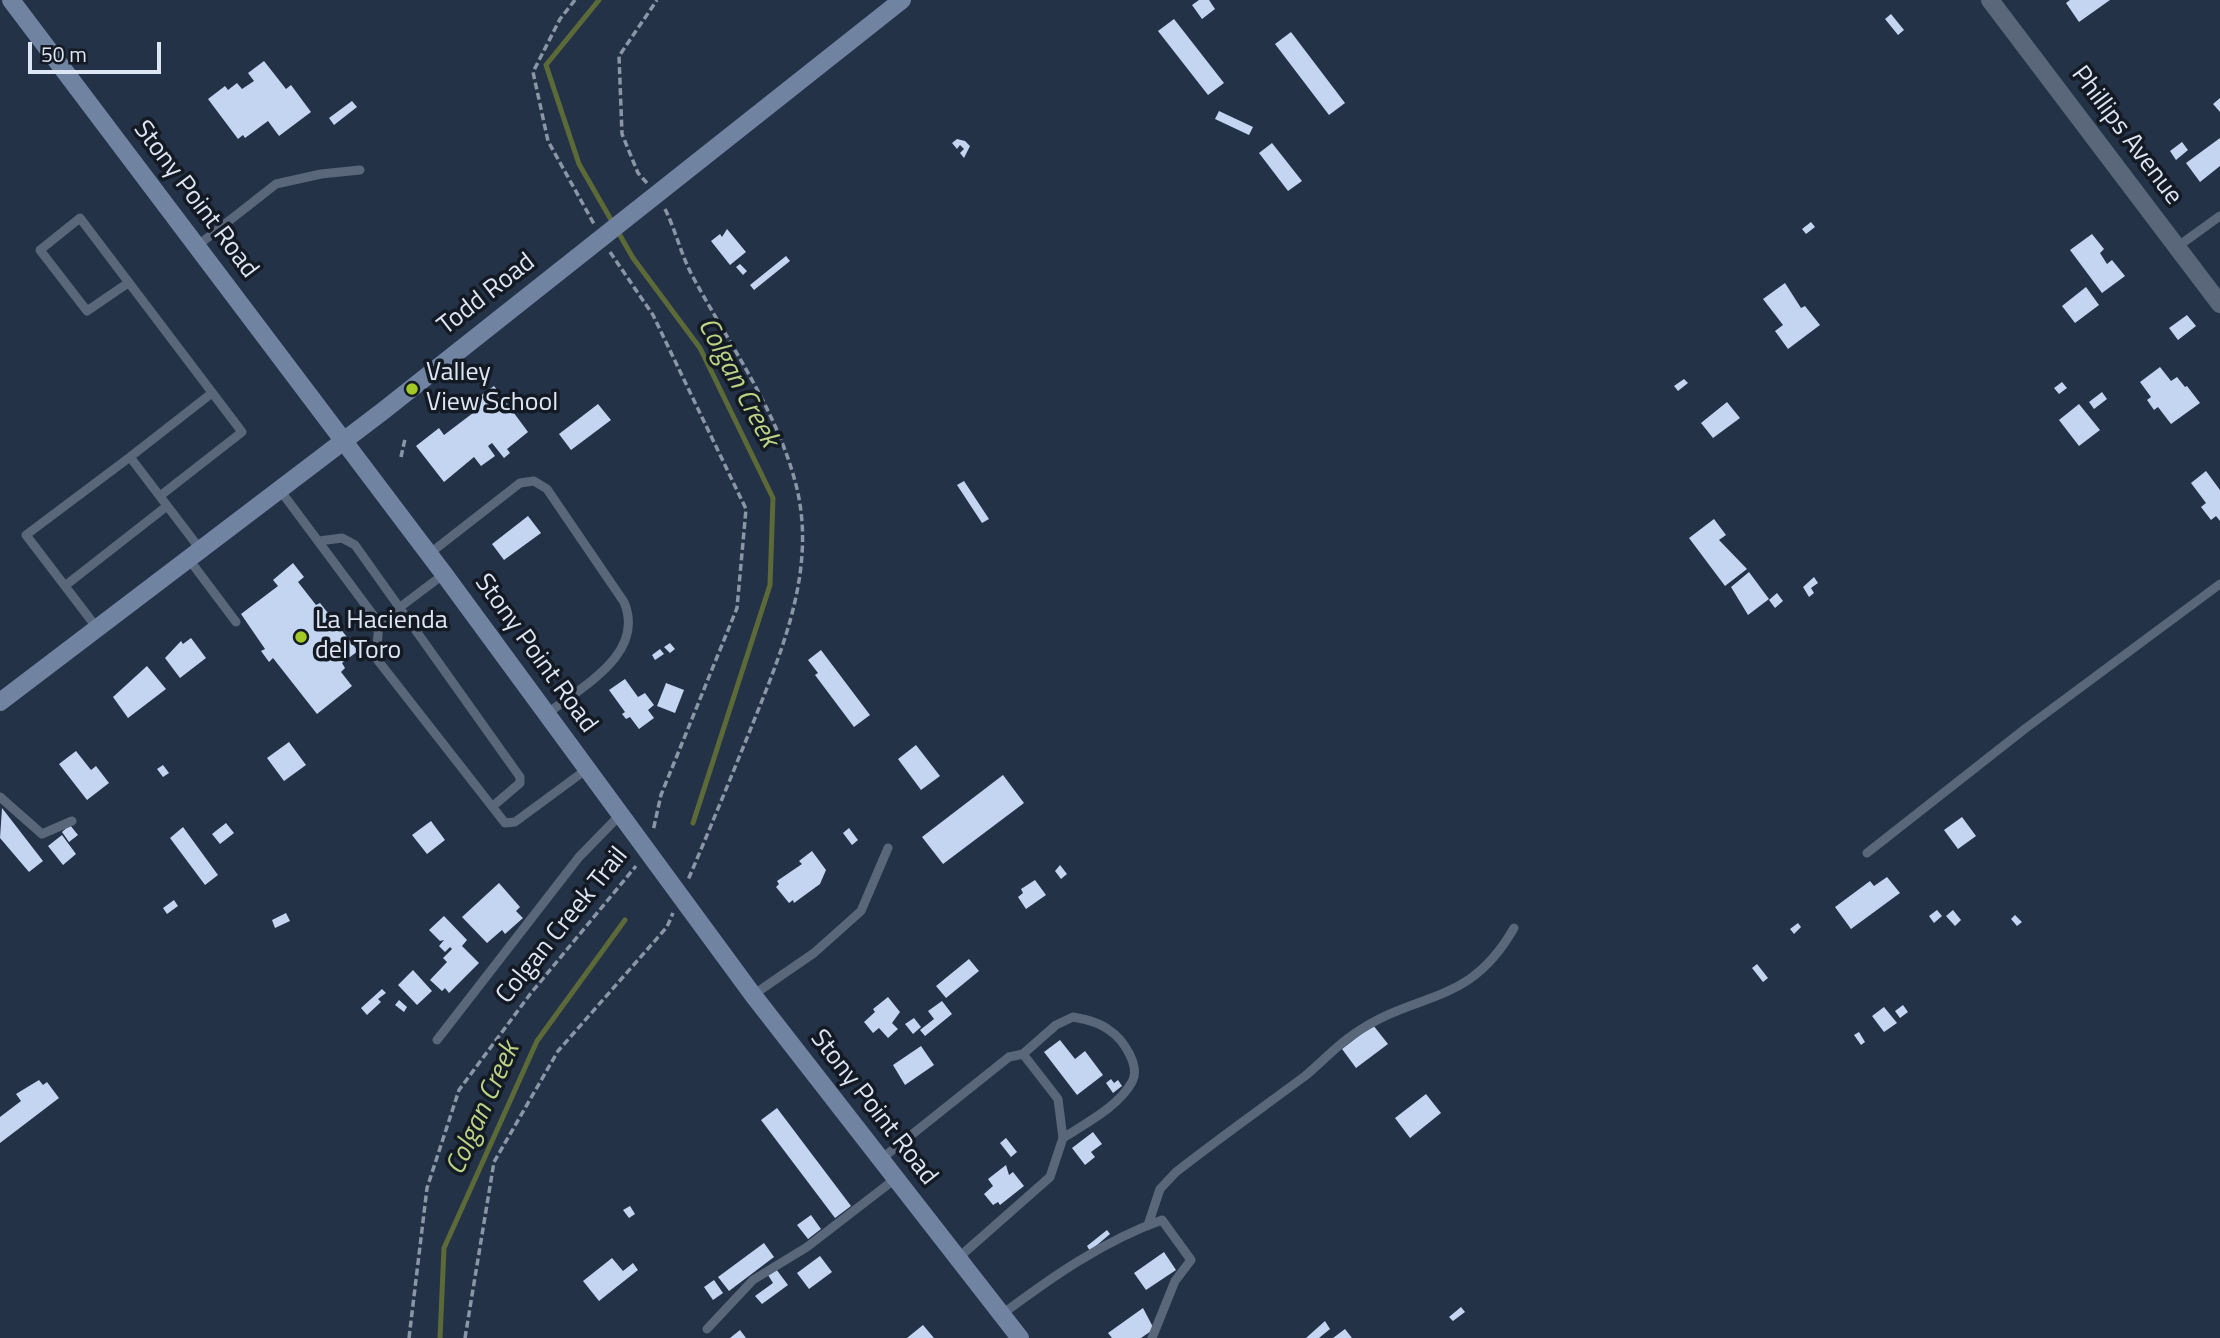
<!DOCTYPE html>
<html>
<head>
<meta charset="utf-8">
<style>
	body { margin:0 }
	#map { position:relative; width:2220px; height:1338px; overflow:hidden; background:#243248; font-family:"Titillium Web",sans-serif }
	canvas { display:block }
	.scale { position:absolute; left:28px; top:42px; width:133px; height:32px; box-sizing:border-box; border:4px solid #dde6f4; border-top:0; padding-left:9px; font-size:21px; line-height:24px; white-space:nowrap; color:#dde6f4; -webkit-text-stroke:5px #131a23; paint-order:stroke }
</style>
</head>
<body>
<div id="map">
<canvas width="2220" height="1338"></canvas>
<div class="scale">50 m</div>
</div>
<script>
const ctx = document.querySelector('canvas').getContext('2d');
ctx.lineJoin = 'round';
function trace(path, color, width, dash) { ctx.strokeStyle = color; ctx.lineWidth = width; ctx.lineCap = dash ? 'butt' : 'round'; ctx.setLineDash(dash || []); ctx.stroke(path); }
function fill(path, color) { ctx.fillStyle = color; ctx.fill(path, 'evenodd'); }
function write(font, color, halo, rows, align = 'center') {
  ctx.font = font + ' "Titillium Web",sans-serif'; ctx.lineWidth = 7; ctx.setLineDash([]); ctx.textBaseline = 'middle'; ctx.strokeStyle = halo; ctx.fillStyle = color; for (const [text, x, y, turn = 0] of rows) {
    ctx.save(); ctx.translate(x, y); ctx.rotate((+turn || 0) * Math.PI / 180); ctx.textAlign = isNaN(turn) ? turn : align; if (halo) ctx.strokeText(text, 0, 0); ctx.fillText(text, 0, 0); ctx.restore();
  }
}
const stream = new Path2D(`
	M 599,0 L 546,65 L 579,164 L 633,258 L 700,348 L 773,498 L 770,585 L 693,823
	M 440,1338 L 444,1248 L 537,1041 L 625,920`);
const building = new Path2D(`
	M 1199,0 L 1209,0 L 1215,9 L 1202,19 L 1192,5 Z
	M 2070,0 L 2110,0 L 2079,22 L 2066,3 Z
	M 1891,14 L 1904,30 L 1898,35 L 1885,19 Z
	M 1174,19 L 1224,83 L 1208,95 L 1158,31 Z
	M 1291,32 L 1345,103 L 1329,115 L 1275,44 Z
	M 264,61 L 286,89 L 291,85 L 311,112 L 279,136 L 268,121 L 245,138 L 243,135 L 238,139 L 208,99 L 225,86 L 228,90 L 237,83 L 242,89 L 254,81 L 248,73 Z
	M 2220,98 L 2220,112 L 2213,104 Z
	M 352,101 L 357,107 L 334,125 L 329,118 Z
	M 1219,111 L 1253,127 L 1249,135 L 1215,119 Z
	M 2220,138 L 2220,166 L 2200,182 L 2186,163 Z
	M 957,139 L 965,141 L 970,146 L 964,158 L 960,153 L 964,149 L 960,145 L 957,149 L 952,143 Z
	M 2182,142 L 2188,150 L 2176,160 L 2170,151 Z
	M 1272,143 L 1302,181 L 1288,191 L 1259,153 Z
	M 1811,222 L 1815,227 L 1806,234 L 1802,229 Z
	M 727,229 L 746,252 L 730,265 L 711,241 L 720,234 L 722,237 Z
	M 2092,234 L 2104,249 L 2100,253 L 2107,264 L 2112,260 L 2125,276 L 2102,293 L 2070,250 Z
	M 786,256 L 790,261 L 754,290 L 750,285 Z
	M 740,264 L 747,271 L 743,275 L 736,267 Z
	M 1785,283 L 1801,308 L 1805,306 L 1820,325 L 1788,349 L 1775,331 L 1783,325 L 1763,299 Z
	M 2086,287 L 2099,305 L 2075,323 L 2062,306 Z
	M 2187,315 L 2196,326 L 2178,340 L 2169,328 Z
	M 2160,367 L 2171,381 L 2177,377 L 2185,387 L 2187,386 L 2200,403 L 2171,424 L 2158,407 L 2154,410 L 2147,400 L 2151,397 L 2140,382 Z
	M 1684,379 L 1688,383 L 1678,391 L 1674,386 Z
	M 2062,382 L 2067,388 L 2059,394 L 2054,388 Z
	M 494,386 L 528,432 L 507,449 L 510,453 L 504,458 L 492,443 L 488,446 L 495,456 L 481,466 L 474,457 L 444,482 L 416,446 L 439,428 L 444,435 L 477,410 L 471,403 Z
	M 2102,392 L 2107,399 L 2094,409 L 2089,402 Z
	M 1727,402 L 1740,418 L 1713,438 L 1701,423 Z
	M 598,404 L 611,420 L 571,450 L 559,434 Z
	M 2079,404 L 2100,430 L 2079,446 L 2059,420 Z
	M 2206,471 L 2220,490 L 2220,521 L 2216,516 L 2211,520 L 2201,507 L 2206,503 L 2191,483 Z
	M 964,481 L 989,519 L 982,523 L 957,485 Z
	M 528,516 L 541,533 L 504,560 L 492,544 Z
	M 1714,519 L 1726,535 L 1719,540 L 1747,569 L 1725,586 L 1689,538 Z
	M 293,563 L 304,577 L 298,582 L 316,605 L 320,603 L 358,651 L 342,663 L 345,668 L 341,672 L 352,686 L 317,714 L 273,658 L 269,662 L 261,651 L 265,649 L 241,614 L 278,586 L 273,580 Z
	M 1749,572 L 1769,599 L 1748,615 L 1731,587 Z
	M 1814,577 L 1818,583 L 1811,588 L 1814,593 L 1809,597 L 1803,587 Z
	M 1777,593 L 1783,601 L 1775,608 L 1769,600 Z
	M 191,638 L 206,658 L 180,678 L 165,658 L 181,641 L 183,644 Z
	M 670,643 L 675,649 L 670,653 L 664,647 Z
	M 660,649 L 664,654 L 655,660 L 652,655 Z
	M 821,650 L 870,715 L 854,727 L 815,675 L 818,673 L 808,660 Z
	M 147,666 L 166,689 L 128,718 L 113,697 Z
	M 625,679 L 638,697 L 645,693 L 654,705 L 648,710 L 654,718 L 639,729 L 630,717 L 626,719 L 622,714 L 625,712 L 609,690 Z
	M 666,683 L 684,690 L 675,713 L 657,706 Z
	M 289,742 L 306,765 L 284,781 L 267,758 Z
	M 916,745 L 940,776 L 921,790 L 898,759 Z
	M 76,751 L 91,770 L 96,766 L 109,783 L 87,800 L 59,764 Z
	M 163,765 L 169,773 L 163,777 L 157,769 Z
	M 1003,775 L 1024,803 L 943,864 L 922,837 Z
	M 2,808 L 43,861 L 29,872 L 0,838 Z
	M 1962,817 L 1976,836 L 1958,849 L 1944,830 Z
	M 431,821 L 445,840 L 427,854 L 412,835 Z
	M 226,823 L 234,833 L 220,844 L 212,834 Z
	M 70,825 L 78,835 L 69,842 L 62,832 Z
	M 183,827 L 218,875 L 205,885 L 170,838 Z
	M 849,828 L 858,840 L 852,845 L 843,833 Z
	M 62,835 L 76,854 L 63,865 L 48,846 Z
	M 812,851 L 826,870 L 820,884 L 794,903 L 793,900 L 789,903 L 776,887 L 779,884 L 777,881 L 802,864 L 799,861 Z
	M 1060,865 L 1067,874 L 1061,879 L 1055,871 Z
	M 1887,877 L 1900,893 L 1851,929 L 1835,907 L 1870,881 L 1874,886 Z
	M 1035,880 L 1046,895 L 1026,909 L 1018,897 L 1023,893 L 1021,889 Z
	M 499,883 L 520,907 L 516,911 L 523,918 L 505,934 L 502,930 L 487,943 L 462,917 Z
	M 174,900 L 178,906 L 167,914 L 163,908 Z
	M 1937,910 L 1942,916 L 1934,923 L 1929,916 Z
	M 1953,910 L 1961,920 L 1955,926 L 1946,916 Z
	M 286,913 L 290,921 L 275,928 L 272,920 Z
	M 2015,915 L 2022,922 L 2017,926 L 2011,919 Z
	M 444,916 L 467,940 L 462,946 L 479,963 L 449,993 L 445,988 L 442,991 L 430,980 L 447,962 L 443,958 L 452,949 L 450,947 L 445,952 L 439,946 L 444,940 L 440,941 L 429,930 Z
	M 1798,923 L 1801,927 L 1794,934 L 1790,929 Z
	M 969,959 L 979,971 L 946,998 L 936,986 Z
	M 1757,964 L 1768,978 L 1763,982 L 1752,968 Z
	M 413,970 L 432,991 L 417,1005 L 398,985 Z
	M 382,989 L 386,993 L 378,999 L 381,1002 L 367,1015 L 361,1008 Z
	M 888,997 L 900,1012 L 892,1023 L 898,1029 L 888,1038 L 879,1028 L 873,1033 L 864,1022 L 875,1012 L 873,1009 Z
	M 399,1000 L 407,1007 L 404,1012 L 395,1005 Z
	M 942,1001 L 952,1014 L 925,1036 L 920,1030 L 934,1019 L 928,1011 Z
	M 1903,1005 L 1908,1012 L 1900,1018 L 1895,1011 Z
	M 1884,1007 L 1897,1023 L 1884,1032 L 1872,1016 Z
	M 914,1018 L 921,1027 L 913,1034 L 905,1024 Z
	M 1373,1025 L 1388,1044 L 1356,1068 L 1342,1049 Z
	M 1859,1032 L 1865,1042 L 1861,1045 L 1854,1035 Z
	M 1060,1040 L 1075,1059 L 1085,1051 L 1103,1075 L 1077,1095 L 1044,1052 Z
	M 921,1046 L 934,1065 L 905,1085 L 893,1065 Z
	M 1111,1079 L 1114,1083 L 1118,1080 L 1122,1086 L 1113,1093 L 1106,1083 Z
	M 39,1080 L 43,1085 L 47,1082 L 59,1098 L 0,1143 L 0,1117 L 21,1101 L 16,1094 Z
	M 1426,1094 L 1441,1113 L 1410,1138 L 1395,1118 Z
	M 777,1108 L 851,1206 L 835,1218 L 761,1120 Z
	M 1093,1132 L 1102,1144 L 1091,1152 L 1095,1157 L 1085,1165 L 1072,1148 Z
	M 1006,1138 L 1017,1152 L 1011,1157 L 1000,1143 Z
	M 1006,1165 L 1009,1175 L 1013,1172 L 1024,1186 L 1000,1205 L 998,1202 L 993,1205 L 984,1194 L 993,1186 L 988,1179 Z
	M 630,1206 L 635,1214 L 629,1218 L 623,1210 Z
	M 811,1215 L 821,1229 L 808,1239 L 797,1225 Z
	M 1107,1230 L 1110,1234 L 1090,1251 L 1087,1246 Z
	M 764,1243 L 774,1257 L 729,1291 L 718,1277 Z
	M 1164,1252 L 1176,1270 L 1146,1290 L 1134,1273 Z
	M 820,1256 L 832,1272 L 809,1289 L 797,1273 Z
	M 612,1258 L 623,1271 L 633,1263 L 638,1270 L 599,1301 L 583,1281 Z
	M 776,1269 L 788,1285 L 762,1304 L 755,1296 L 773,1283 L 768,1275 Z
	M 714,1280 L 723,1293 L 713,1300 L 704,1287 Z
	M 1461,1307 L 1465,1312 L 1453,1321 L 1449,1317 Z
	M 1143,1308 L 1154,1329 L 1141,1338 L 1112,1338 L 1108,1333 Z
	M 1325,1321 L 1330,1329 L 1319,1338 L 1306,1338 Z
	M 923,1325 L 934,1338 L 907,1338 Z
	M 1345,1329 L 1352,1338 L 1333,1338 Z
	M 740,1330 L 746,1338 L 730,1338 Z`);
const path = new Path2D(`
	M 575,0 L 560,19 L 533,72 L 548,141 L 594,224
	M 647,183 L 638,173 L 622,134 L 619,56 L 657,0
	M 665,209 C 676,231 681,255 693,277 C 729,344 775,407 795,481 C 819,568 781,653 749,733 C 729,782 709,831 688,880
	M 610,252 L 653,315 L 746,509 L 737,608 L 661,795 L 653,831
	M 401,457 L 405,439
	M 409,1338 L 427,1188 L 459,1090 L 531,993 L 636,866
	M 465,1338 L 494,1162 L 558,1051 L 667,927 L 673,913`);
const service = new Path2D(`
	M 197,246 L 276,184 L 321,174 L 360,170
	M 2177,247 L 2220,216
	M 128,283 L 87,311 L 40,250 L 80,218 L 242,432 L 160,496
	M 130,457 L 212,393
	M 280,490 L 379,623 L 376,658 L 505,823 L 515,822 L 587,769
	M 319,541 L 342,538 L 355,545 L 520,777 L 520,783 L 493,806
	M 429,554 L 520,483 L 534,481 L 547,489 L 624,602 C 646,654 582,686 547,714
	M 188,558 L 236,622
	M 66,585 L 167,506
	M 379,623 L 444,574
	M 97,628 L 26,535 L 130,457 L 200,549
	M 0,797 L 42,834 L 72,821
	M 1867,853 L 2026,728 L 2220,584
	M 753,995 L 814,953 L 861,911 L 888,848
	M 437,1040 L 579,857 L 620,815
	M 1023,1054 L 1056,1025 L 1073,1017 C 1085,1019 1099,1022 1109,1030 C 1123,1039 1141,1066 1132,1082 C 1118,1107 1086,1123 1063,1138
	M 880,1160 L 1009,1057 L 1023,1054 L 1058,1099 L 1063,1138 L 1050,1177 L 957,1259
	M 1148,1225 L 1160,1189 L 1176,1172 C 1218,1139 1262,1108 1305,1076 C 1321,1063 1336,1046 1354,1034 C 1419,989 1468,1008 1514,928
	M 1001,1315 C 1052,1277 1103,1241 1162,1220 L 1191,1260 L 1175,1281 L 1152,1338
	M 707,1329 L 753,1280 L 807,1247 L 895,1179`);
const minor = new Path2D(`
	M 1990,0 L 2220,304`);
const secondary = new Path2D(`
	M 11,0 L 444,574 L 753,995 L 1020,1338
	M 0,702 L 383,411 L 902,0`);
const markers = [
	[412,389,7,"#a3c926"],
	[301,637,7,"#a3c926"]
];
const streetNames = [
	["Phillips Avenue",2126,136,53],
	["Stony Point Road",195,200,53],
	["Todd Road",487,295,-38],
	["Stony Point Road",535,654,54],
	["Colgan Creek Trail",563,926,-51],
	["Stony Point Road",873,1108,52]
];
const poiNames = [
	["Valley",426,374],
	["View School",426,404],
	["La Hacienda",315,622],
	["del Toro",315,652]
];
const waterNames = [
	["Colgan Creek",737,383,62],
	["Colgan Creek",484,1109,-66]
];
trace(stream, '#5c6a38', 5);
fill(building, '#c3d5f1');
trace(path, '#8a95a6', 3.5, [7, 3.5]);
trace(service, '#5a6679', 9);
trace(minor, '#5a6679', 18);
trace(secondary, '#7084a2', 18);
for (const [x, y, r, color] of markers) { const dot = new Path2D(); dot.arc(x, y, r, 0, 2 * Math.PI); ctx.fillStyle = color; ctx.fill(dot); trace(dot, '#131a23', 2.5); }
write('26px', '#dde6f4', '#131a23', streetNames);
write('26px', '#dde6f4', '#131a23', poiNames, 'left');
write('italic 28px', '#bbd385', '#131a23', waterNames);
</script>
</body>
</html>
